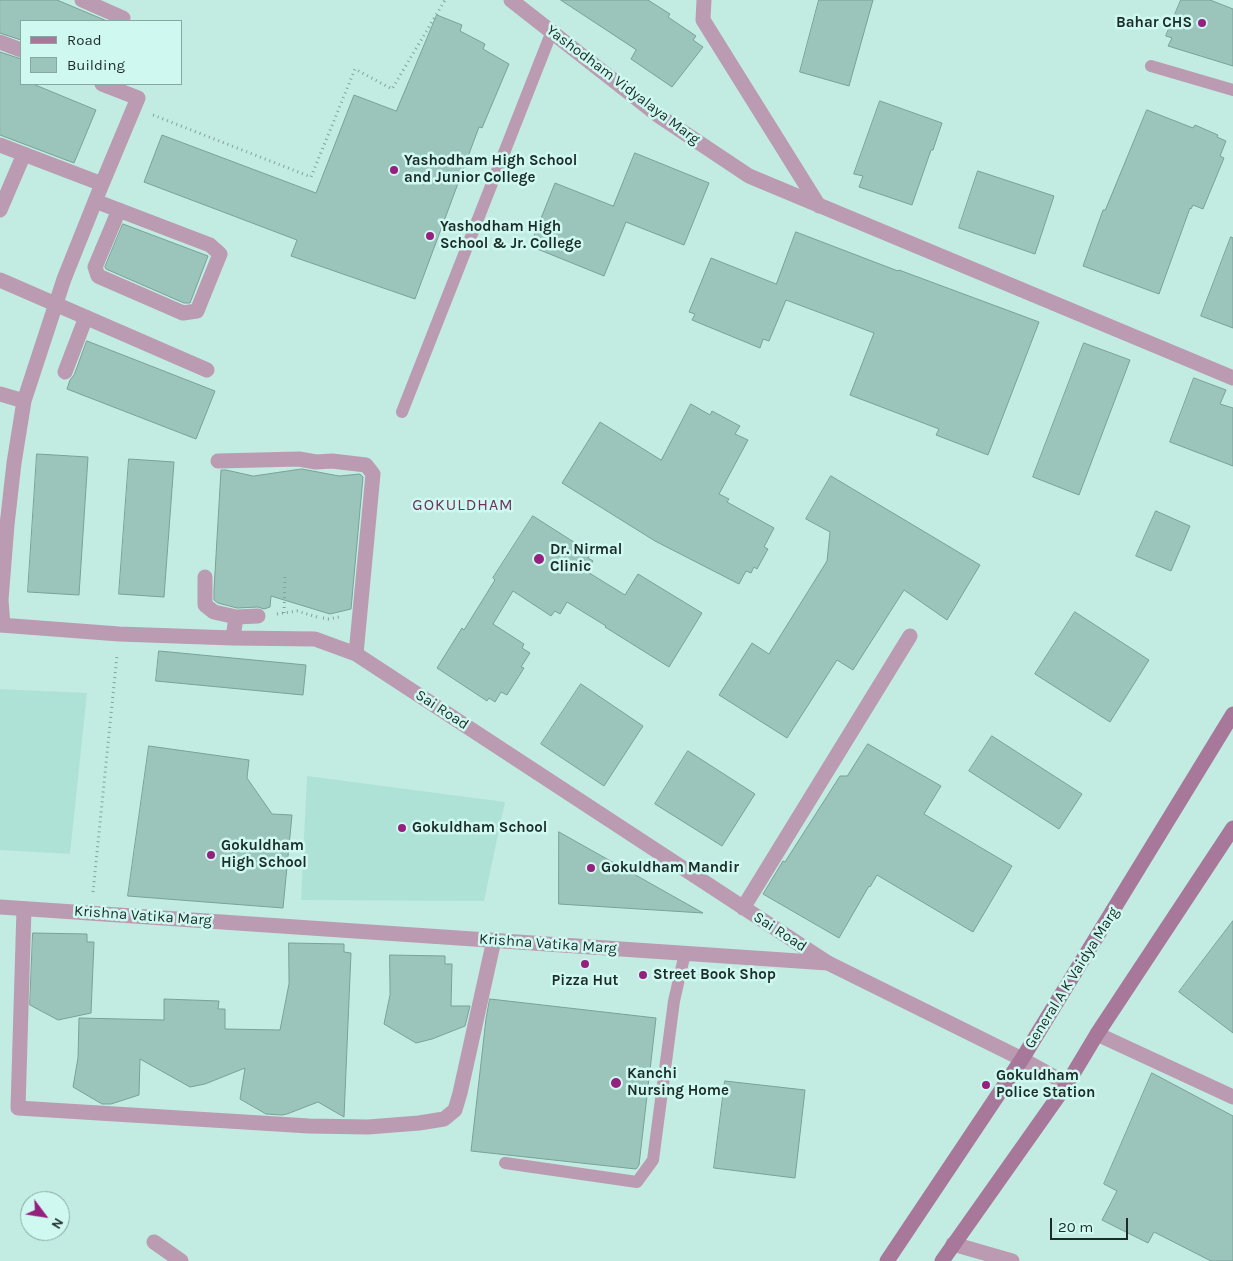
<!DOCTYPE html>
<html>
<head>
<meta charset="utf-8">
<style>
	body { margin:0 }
	#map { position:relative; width:1233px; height:1261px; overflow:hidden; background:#c2ece2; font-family:Karla,sans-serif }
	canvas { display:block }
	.legend { position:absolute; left:20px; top:20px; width:162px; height:65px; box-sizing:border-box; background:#cff9f0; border:1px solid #87a7a0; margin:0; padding:6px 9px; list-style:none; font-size:15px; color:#1c2c28 }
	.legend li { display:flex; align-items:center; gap:10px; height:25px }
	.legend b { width:25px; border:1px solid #87a7a0 }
	.north { position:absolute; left:20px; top:1191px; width:50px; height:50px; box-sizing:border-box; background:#cff9f0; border:1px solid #87a7a0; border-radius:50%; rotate:121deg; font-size:14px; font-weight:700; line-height:20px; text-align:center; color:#1c2c28 }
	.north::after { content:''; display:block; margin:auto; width:18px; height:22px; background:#96207d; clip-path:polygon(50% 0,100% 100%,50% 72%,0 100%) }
	.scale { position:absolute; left:1050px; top:1218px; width:78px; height:22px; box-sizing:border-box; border:2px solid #1c2c28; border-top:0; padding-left:6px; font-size:15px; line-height:18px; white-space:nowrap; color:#1c2c28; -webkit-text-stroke:4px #cff9f0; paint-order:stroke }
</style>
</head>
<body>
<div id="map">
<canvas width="1233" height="1261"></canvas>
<ul class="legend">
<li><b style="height:6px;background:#a77899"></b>Road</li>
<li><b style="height:14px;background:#9bc4bb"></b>Building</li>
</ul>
<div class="north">N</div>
<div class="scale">20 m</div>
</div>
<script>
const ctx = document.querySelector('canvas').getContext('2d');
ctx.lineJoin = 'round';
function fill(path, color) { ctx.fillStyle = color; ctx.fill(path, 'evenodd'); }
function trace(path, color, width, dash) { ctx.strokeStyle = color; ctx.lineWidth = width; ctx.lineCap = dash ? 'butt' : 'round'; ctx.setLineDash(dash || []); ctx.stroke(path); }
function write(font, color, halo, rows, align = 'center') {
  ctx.font = font + ' Karla,sans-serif'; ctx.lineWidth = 5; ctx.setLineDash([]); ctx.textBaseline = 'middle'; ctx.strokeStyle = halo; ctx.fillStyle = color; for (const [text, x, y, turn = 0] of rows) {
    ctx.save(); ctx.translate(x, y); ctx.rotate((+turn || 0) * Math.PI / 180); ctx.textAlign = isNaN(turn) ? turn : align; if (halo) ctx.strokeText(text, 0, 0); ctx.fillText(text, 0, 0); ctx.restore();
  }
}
const built = new Path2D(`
	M 0,689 L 87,693 L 70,854 L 0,850 Z
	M 307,776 L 505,802 L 484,901 L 301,900 Z`);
const building = new Path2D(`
	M 0,0 L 57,0 L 107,21 L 21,21 L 21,40 L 0,33 Z
	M 561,0 L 648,0 L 670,14 L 668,17 L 696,36 L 693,40 L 703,47 L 672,87 L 631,59 L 636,50 Z
	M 819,0 L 873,0 L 849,86 L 800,72 Z
	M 1181,0 L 1210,0 L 1233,9 L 1233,66 L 1168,46 L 1172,38 L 1166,36 Z
	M 437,15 L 462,25 L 460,31 L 485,44 L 483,49 L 509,64 L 482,128 L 479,127 L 415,299 L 291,256 L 297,240 L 144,182 L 162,135 L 316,193 L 354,95 L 396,111 Z
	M 0,52 L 21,59 L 21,84 L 33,84 L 96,110 L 74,163 L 0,135 Z
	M 880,101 L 942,123 L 933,150 L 931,150 L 912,205 L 859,187 L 863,176 L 854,174 Z
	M 1147,110 L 1193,128 L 1195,125 L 1218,135 L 1217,137 L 1226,141 L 1220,156 L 1224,158 L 1203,209 L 1193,205 L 1191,209 L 1190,208 L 1159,294 L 1083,266 L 1103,210 L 1105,210 Z
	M 635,153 L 709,183 L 684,245 L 626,222 L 604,276 L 530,246 L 555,183 L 613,206 Z
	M 978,171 L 1054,196 L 1035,254 L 959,228 Z
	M 123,224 L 208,256 L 190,303 L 184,303 L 106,269 L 105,267 Z
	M 796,232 L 898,271 L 899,270 L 1039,322 L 988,455 L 936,435 L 939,429 L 850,395 L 874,333 L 786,300 L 769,341 L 763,339 L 760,348 L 692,320 L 695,314 L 689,312 L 711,258 L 776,284 Z
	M 1231,237 L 1233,238 L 1233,328 L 1201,316 Z
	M 87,341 L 215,391 L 196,439 L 67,389 L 70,380 L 74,375 Z
	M 1084,343 L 1130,360 L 1079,495 L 1033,477 Z
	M 1194,378 L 1226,390 L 1220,404 L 1233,408 L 1233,466 L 1170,442 Z
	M 691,404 L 710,415 L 712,411 L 740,426 L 735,434 L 748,440 L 719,494 L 729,499 L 727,502 L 774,528 L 764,547 L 768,549 L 757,569 L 754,567 L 751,573 L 746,571 L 739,584 L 655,541 L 562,483 L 600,422 L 661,460 Z
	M 37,454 L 88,457 L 79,595 L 28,592 Z
	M 129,459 L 174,462 L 164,597 L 119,594 Z
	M 302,469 L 339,476 L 360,474 L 363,477 L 351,609 L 330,614 L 271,596 L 270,607 L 264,609 L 258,607 L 237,608 L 218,603 L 214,600 L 214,590 L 221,470 L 226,470 L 253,476 Z
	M 831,476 L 980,565 L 947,620 L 904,590 L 853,670 L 837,660 L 787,738 L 719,695 L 752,643 L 769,654 L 827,561 L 830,532 L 806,519 Z
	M 1156,511 L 1190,526 L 1171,571 L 1136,556 Z
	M 533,516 L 591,553 L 588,558 L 593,561 L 586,571 L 625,595 L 638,574 L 702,613 L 669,667 L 605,627 L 606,626 L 567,602 L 560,614 L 555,611 L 551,616 L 513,591 L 493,624 L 524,644 L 522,648 L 530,653 L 521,667 L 524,668 L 507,695 L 501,692 L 495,702 L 489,698 L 487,701 L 437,668 L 462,628 L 464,630 L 495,580 L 493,578 Z
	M 1075,612 L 1149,660 L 1110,722 L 1035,674 Z
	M 159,651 L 306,665 L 303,695 L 156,681 Z
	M 581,684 L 643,726 L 604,786 L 541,744 Z
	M 992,736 L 1082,794 L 1059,829 L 969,771 Z
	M 868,744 L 941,786 L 924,814 L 1012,866 L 973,932 L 877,875 L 870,887 L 869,886 L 839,938 L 763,894 L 783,861 L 785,862 L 840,776 L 847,776 Z
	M 149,746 L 249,760 L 247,778 L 272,814 L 292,815 L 283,908 L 128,896 Z
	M 688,751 L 755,794 L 722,846 L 655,804 Z
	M 559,832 L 703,913 L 559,904 Z
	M 1233,921 L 1233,1033 L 1179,992 Z
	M 33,933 L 87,934 L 87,942 L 94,942 L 91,1013 L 58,1020 L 30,1005 Z
	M 289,943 L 344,944 L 344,952 L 351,953 L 344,1117 L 318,1102 L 287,1114 L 282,1115 L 266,1114 L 240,1099 L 245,1068 L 205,1084 L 190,1087 L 140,1059 L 139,1095 L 111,1104 L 102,1104 L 73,1087 L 78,1058 L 79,1018 L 164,1020 L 164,999 L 219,1001 L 218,1009 L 225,1009 L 225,1029 L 280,1030 L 289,984 Z
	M 390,955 L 445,956 L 445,964 L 452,964 L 451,1006 L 470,1006 L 465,1026 L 432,1039 L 416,1043 L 384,1024 L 390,995 Z
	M 490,999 L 656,1018 L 639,1165 L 636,1169 L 471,1151 L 486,1019 Z
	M 1152,1073 L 1233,1116 L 1233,1261 L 1211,1261 L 1154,1232 L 1148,1243 L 1102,1220 L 1117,1191 L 1104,1184 Z
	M 725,1081 L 805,1090 L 795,1178 L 714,1168 Z`);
const path = new Path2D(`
	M 153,115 L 311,177 L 355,69 L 392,89 L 445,0
	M 284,613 L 285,575
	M 277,614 L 297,611 L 317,617
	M 323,618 L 328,619 L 339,617
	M 93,892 L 117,655`);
const service = new Path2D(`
	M 1151,66 L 1233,90
	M 402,412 L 552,31
	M 505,1163 L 637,1182 L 653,1160 L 674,1001 L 685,953`);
const minor = new Path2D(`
	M 82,0 L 123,18
	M 511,0 L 659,116 L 749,176 L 1233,378
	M 704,0 L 703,20 L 819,206
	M 0,42 L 21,50
	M 0,145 L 102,184 L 64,279 L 24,401 L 14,463 L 7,525 L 1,600 L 3,625
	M 102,184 L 138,98 L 102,84
	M 95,201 L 210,245 L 220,254 L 197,311 L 183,313 L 98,276 L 95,267 L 119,210
	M 0,210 L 24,154
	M 0,280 L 207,370
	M 65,372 L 86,317
	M 0,394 L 24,401
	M 218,461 L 299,459 L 316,462 L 332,461 L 366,465 L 373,474 L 356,654
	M 205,577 L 205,605 L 214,612 L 236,617 L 233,638
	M 236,617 L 258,616
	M 0,625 L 119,634 L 233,638 L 315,639 L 356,654 L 828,963
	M 743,908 L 910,636
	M 24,909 L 18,1108 L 309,1126 L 368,1127 L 419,1123 L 444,1119 L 455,1110 L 460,1093 L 494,940
	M 1097,1034 L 1233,1097
	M 154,1242 L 181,1261
	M 953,1244 L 1012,1261`);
const tertiary = new Path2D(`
	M 0,907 L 828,963 L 1022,1059 L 1067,1084`);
const secondary = new Path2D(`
	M 887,1261 L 1022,1059 L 1233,714
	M 942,1261 L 1067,1084 L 1097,1034 L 1233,828`);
const markers = [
	[1202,23,5,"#96207d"],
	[394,170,5,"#96207d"],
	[430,236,5,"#96207d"],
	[539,559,6,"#96207d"],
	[402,828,5,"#96207d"],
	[211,855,5,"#96207d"],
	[591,868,5,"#96207d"],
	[585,964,5,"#96207d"],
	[643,975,5,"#96207d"],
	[616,1083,6,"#96207d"],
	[986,1085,5,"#96207d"]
];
const poiNames = [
	["Bahar CHS",1192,23,"right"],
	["Yashodham High School",404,161],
	["and Junior College",404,178],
	["Yashodham High",440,227],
	["School & Jr. College",440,244],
	["Dr. Nirmal",550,550],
	["Clinic",550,567],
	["Gokuldham School",412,828],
	["Gokuldham",221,846],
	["High School",221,863],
	["Gokuldham Mandir",601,868],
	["Street Book Shop",653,975],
	["Pizza Hut",585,981,"center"],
	["Kanchi",627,1074],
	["Nursing Home",627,1091],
	["Gokuldham",996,1076],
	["Police Station",996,1093]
];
const streetNames = [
	["Yashodham Vidyalaya Marg",623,85,37],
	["Sai Road",442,710,33],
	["Krishna Vatika Marg",143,916,4],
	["Sai Road",780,932,33],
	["Krishna Vatika Marg",548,944,4],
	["General A K Vaidya Marg",1072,978,-58]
];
const neighbourhoodNames = [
	["GOKULDHAM",463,505]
];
fill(built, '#afe2d7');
fill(building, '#9bc4bb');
trace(building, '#78a198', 1);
trace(path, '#82a29a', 3, [1, 4]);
trace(service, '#bb9bb1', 12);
trace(minor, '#bb9bb1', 15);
trace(tertiary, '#bb9bb1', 15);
trace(secondary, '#a77899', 15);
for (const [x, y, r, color] of markers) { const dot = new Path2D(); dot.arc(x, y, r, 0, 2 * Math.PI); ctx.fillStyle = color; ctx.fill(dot); trace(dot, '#cff9f0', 2); }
write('bold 15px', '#1c2c28', '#cff9f0', poiNames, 'left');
write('15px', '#1c2c28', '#cff9f0', streetNames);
ctx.letterSpacing = '1px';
write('16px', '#6b325c', '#cff9f0', neighbourhoodNames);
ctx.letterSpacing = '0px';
</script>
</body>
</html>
